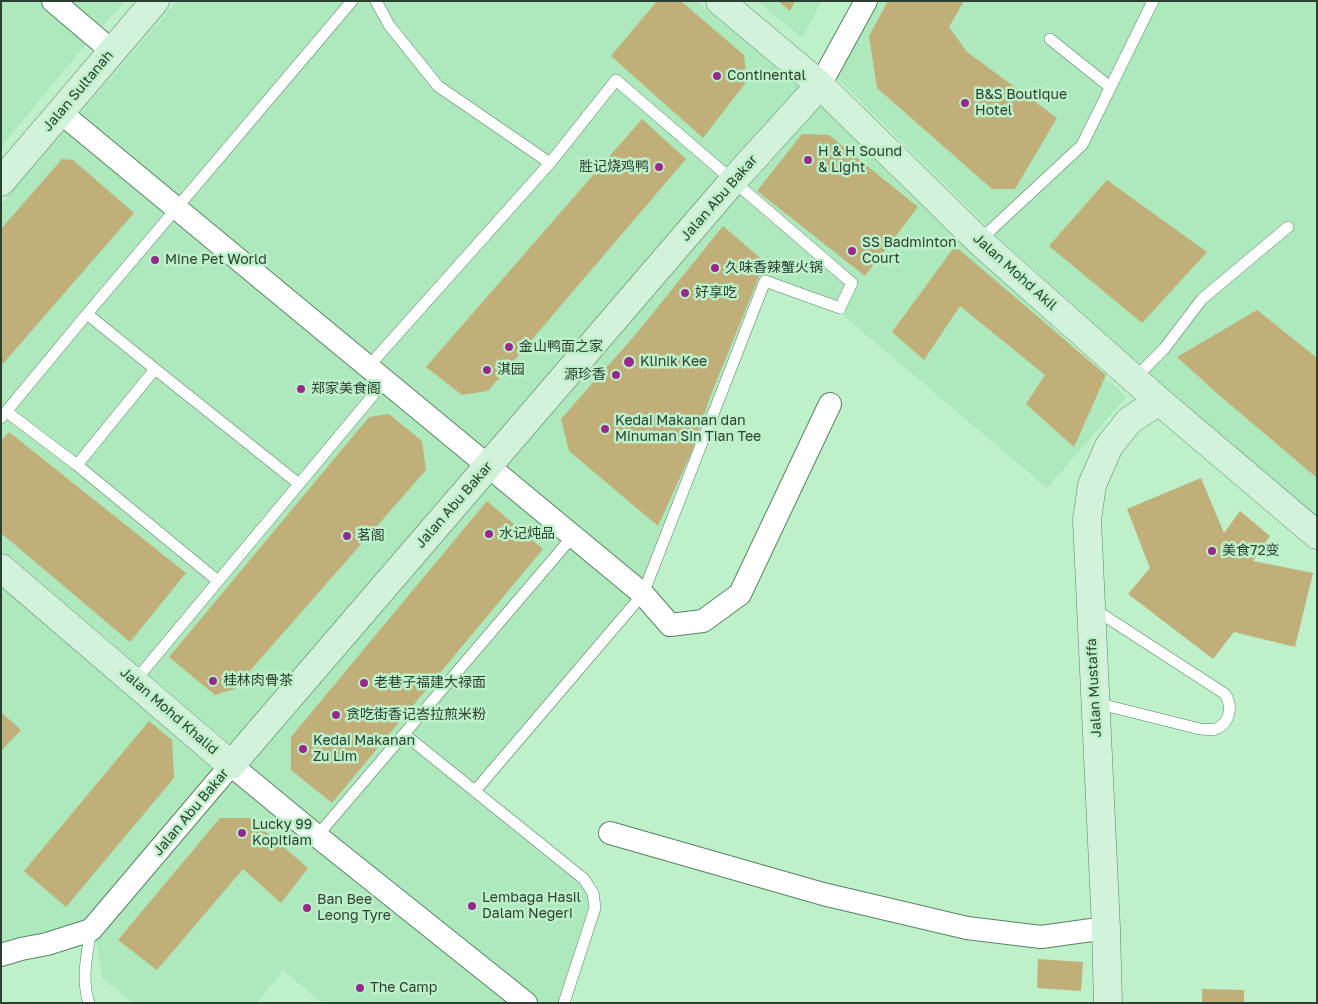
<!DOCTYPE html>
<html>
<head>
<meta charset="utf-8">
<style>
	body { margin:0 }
	#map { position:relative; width:1318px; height:1004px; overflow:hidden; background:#bef0ca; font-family:"Golos Text",sans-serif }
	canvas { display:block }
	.frame { position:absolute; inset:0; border:2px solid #2b4031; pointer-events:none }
</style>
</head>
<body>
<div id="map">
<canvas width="1318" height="1004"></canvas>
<div class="frame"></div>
</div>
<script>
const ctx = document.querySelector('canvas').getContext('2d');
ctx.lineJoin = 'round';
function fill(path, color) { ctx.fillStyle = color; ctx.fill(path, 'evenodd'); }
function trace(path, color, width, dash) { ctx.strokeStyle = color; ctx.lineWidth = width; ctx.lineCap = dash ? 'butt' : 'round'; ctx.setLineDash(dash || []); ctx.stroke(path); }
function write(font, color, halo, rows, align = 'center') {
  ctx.font = font + ' "Golos Text","Noto Sans SC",sans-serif'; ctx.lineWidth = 5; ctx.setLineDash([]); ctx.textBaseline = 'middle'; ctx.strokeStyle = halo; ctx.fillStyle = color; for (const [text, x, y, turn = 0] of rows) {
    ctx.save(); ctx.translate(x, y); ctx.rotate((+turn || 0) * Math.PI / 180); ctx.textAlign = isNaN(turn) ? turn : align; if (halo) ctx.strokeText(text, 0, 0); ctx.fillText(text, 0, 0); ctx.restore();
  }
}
const built = new Path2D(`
	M 1,1 L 125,1 L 75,57 L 1,147 Z
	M 177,1 L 697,1 L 799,84 L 1126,397 L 1047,488 L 843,315 L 769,289 L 650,591 L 640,607 L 484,791 L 588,874 L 600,894 L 601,912 L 570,1003 L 323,1003 L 283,970 L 257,1003 L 134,1003 L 102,978 L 96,937 L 250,761 L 1,549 L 1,205 Z
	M 757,1 L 822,1 L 802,38 Z
	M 879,1 L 1317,1 L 1317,517 L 1216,433 L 997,236 L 837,78 Z
	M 1,586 L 215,768 L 83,925 L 1,948 Z`);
const building = new Path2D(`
	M 657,1 L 681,1 L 744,55 L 747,81 L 703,138 L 611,56 Z
	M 778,1 L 795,1 L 790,11 Z
	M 888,1 L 964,1 L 949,27 L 967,52 L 1057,118 L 1015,189 L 992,189 L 877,88 L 869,36 Z
	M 642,119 L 686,159 L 488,391 L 462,395 L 426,367 Z
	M 802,134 L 829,135 L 918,207 L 865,276 L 757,191 Z
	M 62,159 L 73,160 L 134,213 L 1,366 L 1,229 Z
	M 1107,180 L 1207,252 L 1142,323 L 1049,246 Z
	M 723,226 L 765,262 L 710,397 L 692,451 L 658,526 L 569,451 L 561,419 L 636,334 Z
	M 955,246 L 1106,375 L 1074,447 L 1026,404 L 1045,375 L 960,306 L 924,360 L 892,332 Z
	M 1257,310 L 1317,358 L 1317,478 L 1219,395 L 1177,357 Z
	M 389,414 L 422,441 L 426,470 L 234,689 L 215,695 L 169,657 L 369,417 Z
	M 9,432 L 186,573 L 130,642 L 1,533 L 1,441 Z
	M 1201,478 L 1224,533 L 1240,511 L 1270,536 L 1253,561 L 1313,573 L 1295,647 L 1234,632 L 1213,659 L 1128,594 L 1150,568 L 1127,509 Z
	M 487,501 L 543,549 L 332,803 L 291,770 L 291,737 Z
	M 1,712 L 21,730 L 1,751 Z
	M 149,721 L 172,740 L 174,778 L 66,907 L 24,871 Z
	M 220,818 L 250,818 L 308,868 L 281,903 L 243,869 L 157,970 L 118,940 Z
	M 1038,959 L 1083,962 L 1081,991 L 1037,988 Z
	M 1202,989 L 1244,990 L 1244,1003 L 1202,1003 Z`);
const lane = new Path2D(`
	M 376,1 L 389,25 L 438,86 L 550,163
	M 1050,39 L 1110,87
	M 979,241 L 1082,145 L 1153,1
	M 368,367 L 550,163 L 616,80 L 852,283 L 840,308 L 765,281 L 643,594 L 475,791
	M 155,369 L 299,484
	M 1135,378 L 1164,349 L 1202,299 L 1288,227
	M 7,412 L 77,465 L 155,369 L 87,314
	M 1,418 L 87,314 L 352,1
	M 77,465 L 218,581
	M 1094,609 L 1225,694 C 1233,706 1230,723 1216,729 C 1211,730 1205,729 1200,729 L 1096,703
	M 134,682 L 385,381
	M 404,734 L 584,879 L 593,893 L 595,908 L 564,1003
	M 317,836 L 573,536
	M 89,1003 C 81,980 87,953 91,930`);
const street = new Path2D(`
	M 53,1 L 112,51
	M 820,85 L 866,1
	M 60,112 L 643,594 L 670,625 L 703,621 L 740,594 L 830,404
	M 610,833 L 823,894 L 967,928 L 1041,937 L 1106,928
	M 1,955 L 21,949 L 47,944 L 91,930 L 231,765 L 317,836 L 526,1003`);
const secondary = new Path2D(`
	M 720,1 L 820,85 L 979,241 L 1159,401 L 1317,535
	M 1,182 L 155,1
	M 1,568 L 231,765 L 732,182 L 820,85
	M 1108,1003 L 1106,928 L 1087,520 L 1092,485 L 1109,446 L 1129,421 L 1159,401`);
const markers = [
	[717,76,5,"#962a8c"],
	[965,103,5,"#962a8c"],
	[808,160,5,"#962a8c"],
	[659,167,5,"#962a8c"],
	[852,251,5,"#962a8c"],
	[155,260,5,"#962a8c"],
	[715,268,5,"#962a8c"],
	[685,293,5,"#962a8c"],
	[509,347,5,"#962a8c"],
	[629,362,6,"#962a8c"],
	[487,370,5,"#962a8c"],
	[616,375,5,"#962a8c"],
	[301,389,5,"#962a8c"],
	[605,429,5,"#962a8c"],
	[489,534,5,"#962a8c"],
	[347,536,5,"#962a8c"],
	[1212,551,5,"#962a8c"],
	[213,681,5,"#962a8c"],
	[364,683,5,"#962a8c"],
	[336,715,5,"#962a8c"],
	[303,749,5,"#962a8c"],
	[242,833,5,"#962a8c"],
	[472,906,5,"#962a8c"],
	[307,908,5,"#962a8c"],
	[360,988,5,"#962a8c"]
];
const poiNames = [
	["Continental",727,76],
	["B&S Boutique",975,95],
	["Hotel",975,111],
	["H & H Sound",818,152],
	["& Light",818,168],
	["胜记烧鸡鸭",649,167,"right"],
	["SS Badminton",862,243],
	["Court",862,259],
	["Mine Pet World",165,260],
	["久味香辣蟹火锅",725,268],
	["好享吃",695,293],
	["金山鸭面之家",519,347],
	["Klinik Kee",640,362],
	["淇园",497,370],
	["源珍香",606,375,"right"],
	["郑家美食阁",311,389],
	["Kedai Makanan dan",615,421],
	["Minuman Sin Tian Tee",615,437],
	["水记炖品",499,534],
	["茗阁",357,536],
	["美食72变",1222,551],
	["桂林肉骨茶",223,681],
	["老巷子福建大禄面",374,683],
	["贪吃街香记峇拉煎米粉",346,715],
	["Kedai Makanan",313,741],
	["Zu Lim",313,757],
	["Lucky 99",252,825],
	["Kopitiam",252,841],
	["Lembaga Hasil",482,898],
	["Dalam Negeri",482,914],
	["Ban Bee",317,900],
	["Leong Tyre",317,916],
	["The Camp",370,988]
];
const streetNames = [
	["Jalan Sultanah",78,91,-50],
	["Jalan Abu Bakar",719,198,-49],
	["Jalan Mohd Akil",1015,272,42],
	["Jalan Abu Bakar",454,505,-49],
	["Jalan Mustaffa",1094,688,-93],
	["Jalan Mohd Khalid",169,711,41],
	["Jalan Abu Bakar",191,812,-50]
];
fill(built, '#aee8bd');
fill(building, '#c0af79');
trace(lane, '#578563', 12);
trace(street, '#578563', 24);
trace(secondary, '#578563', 29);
trace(lane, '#fff', 11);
trace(street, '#fff', 22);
trace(secondary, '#d2f2dc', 28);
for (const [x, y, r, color] of markers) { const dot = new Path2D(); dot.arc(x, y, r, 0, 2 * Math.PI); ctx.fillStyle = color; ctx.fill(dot); trace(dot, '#bef0ca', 2); }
write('14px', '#2b4031', '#bef0ca', poiNames, 'left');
write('14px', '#2b4031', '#bef0ca', streetNames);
</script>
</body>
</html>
